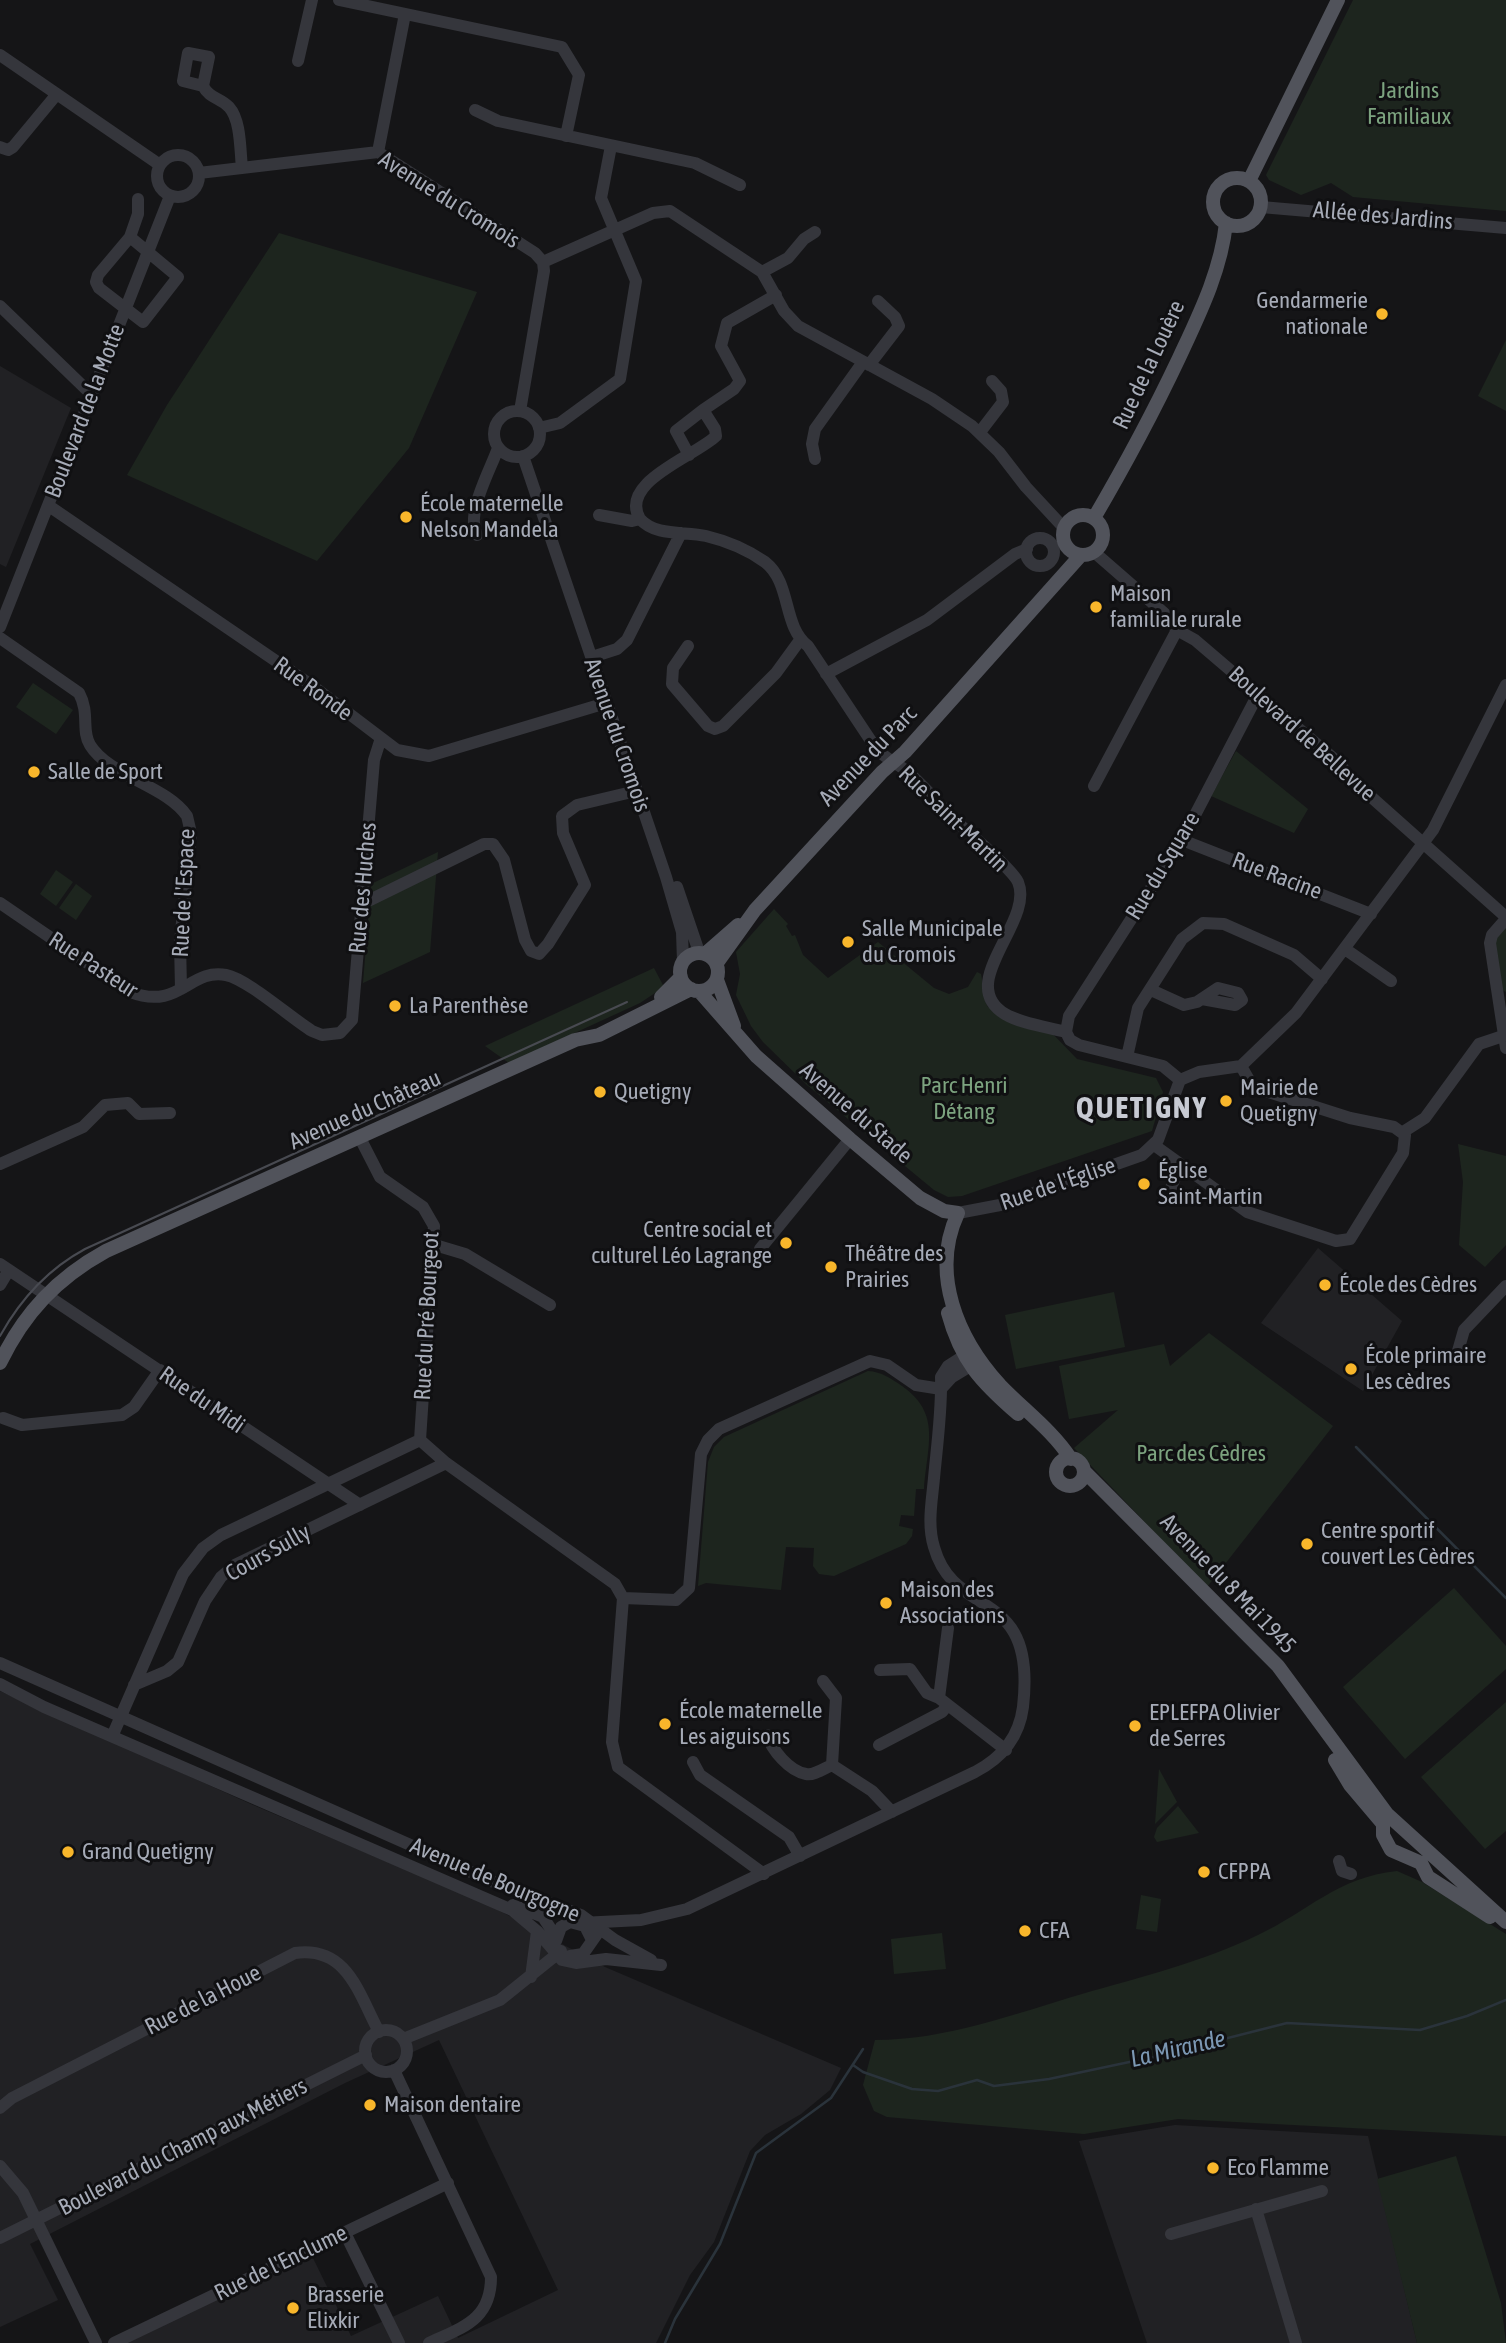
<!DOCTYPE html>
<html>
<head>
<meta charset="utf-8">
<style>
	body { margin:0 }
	canvas { display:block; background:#151517 }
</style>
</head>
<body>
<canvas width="1506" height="2343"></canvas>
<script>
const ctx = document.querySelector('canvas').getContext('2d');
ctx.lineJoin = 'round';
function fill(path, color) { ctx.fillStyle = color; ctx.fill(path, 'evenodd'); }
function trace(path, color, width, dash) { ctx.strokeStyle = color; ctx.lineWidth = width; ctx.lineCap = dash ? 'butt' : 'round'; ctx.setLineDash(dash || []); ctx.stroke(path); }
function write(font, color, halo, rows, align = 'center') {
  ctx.font = font + ' "Asap Condensed",sans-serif'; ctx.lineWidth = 6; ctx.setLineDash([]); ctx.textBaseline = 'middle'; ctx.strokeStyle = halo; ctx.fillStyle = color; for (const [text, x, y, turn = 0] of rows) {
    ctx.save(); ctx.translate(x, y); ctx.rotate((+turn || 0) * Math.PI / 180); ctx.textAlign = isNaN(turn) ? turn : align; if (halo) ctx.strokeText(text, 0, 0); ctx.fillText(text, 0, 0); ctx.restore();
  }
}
const built = new Path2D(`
	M 0,366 L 71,408 L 6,567 L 0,564 Z
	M 1318,1248 L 1402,1321 L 1363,1391 L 1261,1323 Z
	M 0,1691 L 253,1805 L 485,1903 L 605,1967 L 841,2068 L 830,2090 L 801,2114 L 765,2135 L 750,2151 L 714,2242 L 690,2275 L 656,2343 L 124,2343 L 311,2254 L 351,2336 L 438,2296 L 458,2338 L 558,2290 L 439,2040 L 345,2083 L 30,2244 L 58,2300 L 0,2327 Z
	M 1175,2125 L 1368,2136 L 1417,2343 L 1147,2343 L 1079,2141 Z`);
const green = new Path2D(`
	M 1353,0 L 1506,0 L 1506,211 L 1353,197 L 1331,183 L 1301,195 L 1269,180 L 1266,175 Z
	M 279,233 L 477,292 L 409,448 L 317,561 L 127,475 L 167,405 Z
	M 1506,340 L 1506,411 L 1478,396 Z
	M 33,683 L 73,710 L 56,734 L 16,707 Z
	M 1236,751 L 1308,809 L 1294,833 L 1211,796 Z
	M 438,852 L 430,952 L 363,983 L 371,884 Z
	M 56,870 L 73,882 L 56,906 L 40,894 Z
	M 76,884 L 92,896 L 76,920 L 59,908 Z
	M 774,909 L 788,924 L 786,926 L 792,936 L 795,935 L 803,955 L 828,978 L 878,942 L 934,988 L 949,994 L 968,987 L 977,972 L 981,974 L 987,1006 L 1007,1019 L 1048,1029 L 1077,1059 L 1156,1078 L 1163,1092 L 1152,1131 L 962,1196 L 948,1197 L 934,1190 L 807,1085 L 763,1042 L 751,1026 L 736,995 L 740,974 L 736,952 Z
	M 1506,923 L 1506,992 L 1502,990 L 1494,936 Z
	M 654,968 L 664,987 L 640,1003 L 509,1063 L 485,1046 Z
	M 1458,1144 L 1506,1156 L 1506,1245 L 1485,1267 L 1459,1245 L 1463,1182 Z
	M 1114,1292 L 1125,1347 L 1016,1369 L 1005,1315 Z
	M 1209,1333 L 1333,1426 L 1207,1587 L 1074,1448 L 1118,1410 L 1069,1419 L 1059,1366 L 1164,1344 L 1170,1366 Z
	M 868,1371 C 882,1372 890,1378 902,1386 C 942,1414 927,1446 924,1489 L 916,1489 L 914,1516 L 901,1515 L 899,1526 L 913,1529 L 912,1536 L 906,1544 L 834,1576 L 819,1574 L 813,1566 L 814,1548 L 786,1547 L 781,1590 L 706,1583 L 698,1586 L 708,1462 L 714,1447 L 724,1437 Z
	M 1454,1588 L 1506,1646 L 1506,1669 L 1405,1759 L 1343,1687 Z
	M 1506,1702 L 1506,1831 L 1485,1849 L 1421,1777 Z
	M 1159,1769 L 1177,1802 L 1155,1824 Z
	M 1178,1806 L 1199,1833 L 1157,1842 L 1154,1837 L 1157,1828 Z
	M 1397,1871 L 1422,1882 L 1506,1934 L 1506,2136 L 1178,2119 L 1084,2134 L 887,2117 L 874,2111 L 863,2085 L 875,2040 C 946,2040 1014,2014 1082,1994 C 1141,1977 1202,1962 1258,1935 C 1307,1912 1338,1877 1397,1871 Z
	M 1141,1895 L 1161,1899 L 1157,1932 L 1136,1929 Z
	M 942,1933 L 946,1969 L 894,1974 L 891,1939 Z
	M 1456,2156 L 1501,2303 L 1506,2343 L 1417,2343 L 1377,2179 Z`);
const stream = new Path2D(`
	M 1356,1447 L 1506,1598
	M 853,2065 L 863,2072 L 912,2089 L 938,2091 L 977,2080 L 994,2086 L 1049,2079 L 1153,2057 L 1287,2023 L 1420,2030 L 1467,2016 L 1506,2000
	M 665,2343 L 675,2319 L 720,2244 L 756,2153 L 831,2098 L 863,2049`);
const minor = new Path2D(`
	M 339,0 L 562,47 L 579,75 L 566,136
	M 188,53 L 209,57 L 203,86 L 183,81 Z
	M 0,55 L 160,165
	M 298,61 L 312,0
	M 203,86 C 210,99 219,97 229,107 C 241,120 240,150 242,168
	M 475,110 L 498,121 L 695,163 L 740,185
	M 0,147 L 8,150 L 13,147 L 57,94
	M 378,152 L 405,14
	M157 176a21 21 0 1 1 42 0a21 21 0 1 1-42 0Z
	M 199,173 L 378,152 L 535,253 L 543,262 L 544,271 L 520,411
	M 1261,207 L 1506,228
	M 130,237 L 178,277 L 143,322 L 99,288 L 96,282 L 98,275 Z
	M 130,237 L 138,214 L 138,199
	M 543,262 L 653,213 L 670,211 L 762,272 L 784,311 L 798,326 L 932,399 L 972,426 L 999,452 L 1026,487 L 1064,528
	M 762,272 L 788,258 L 804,239 L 815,232
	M 0,306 L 90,393
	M 869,365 L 899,326 L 895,317 L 878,301
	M494 434a23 23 0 1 1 46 0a23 23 0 1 1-46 0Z
	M 539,428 L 560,423 L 620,379 L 636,281 L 601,198 L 611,146
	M 980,432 L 1003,402 L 1001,391 L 992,381
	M 689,455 L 676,431 L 703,410
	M 523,456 L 666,877 L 682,932 L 683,961
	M 815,459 L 812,444 L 815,429 L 863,362
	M 49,506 L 314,687 L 397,750 L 429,756 L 606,703
	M 599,515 L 632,521 L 640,519 C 656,537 685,531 706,536 C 727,541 748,550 765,562 C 792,583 782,626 808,646 L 875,747 C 884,758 893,761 904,769 C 924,785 939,805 957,822 C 970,834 1012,869 1018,882 C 1035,922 954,983 1005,1014 C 1022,1024 1047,1027 1066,1032 L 1070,1040 L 1079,1045 L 1163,1066 L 1180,1080
	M 640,519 C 618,482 694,457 716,436 L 715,429 L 703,410 L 734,389 L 740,381 L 721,346 L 727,323 L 776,295
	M 477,535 C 465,514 491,469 498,448
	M1026 552a14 14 0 1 1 28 0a14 14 0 1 1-28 0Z
	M 1094,552 L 1164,613 L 1177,630 L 1195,640 L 1339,763 L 1351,779 L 1506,917
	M 0,627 L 170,196
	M 0,638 L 79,693 C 90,713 81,731 90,745 C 109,776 167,786 187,816 L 191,833 L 180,942 L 181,989
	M 688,646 L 673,668 L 672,684 L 708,726 L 715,729 L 723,726 L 776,673 L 800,640
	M 592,657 L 617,649 L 627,640 L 681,533
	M 826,674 L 927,620 L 1015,554 L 1027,549
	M 1094,786 L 1177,630
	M 1182,840 L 1371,914
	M 677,887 L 699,952
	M 362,899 L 370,900 L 484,844 L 493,844 L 504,860 L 525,940 L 531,951 L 539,954 L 548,944 L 585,885 L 563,833 L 562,816 L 577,805 L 636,791
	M 0,903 L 130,992 C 180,1011 189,968 226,975 C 247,979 291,1018 312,1031 L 322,1035 L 340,1033 L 352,1020 L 374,760 L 381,738
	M 1506,919 L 1492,935 L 1490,943 L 1506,1048
	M 1345,949 L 1391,981
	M 1151,990 L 1184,1005 L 1197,1002 L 1218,988 L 1238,993 L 1242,1000 L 1235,1005 L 1202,999
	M 1066,1032 L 1069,1016 L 1182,840 L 1257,696
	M 1127,1057 L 1138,1008 L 1182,939 L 1203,923 L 1224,924 L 1294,955 L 1322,979
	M 1403,1132 L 1425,1118 L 1479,1044 L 1503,1036
	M 360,1138 L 380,1177 L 423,1207 L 434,1226 L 420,1440
	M 1154,1145 L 1247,1212 L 1336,1241 L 1350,1239 L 1403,1153 L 1405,1135 L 1394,1127 L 1350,1118 L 1253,1087 L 1241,1066
	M 0,1164 L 83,1127 L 105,1105 L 128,1103 L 139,1114 L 170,1113
	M 1168,1195 L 1178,1171 L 1171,1158
	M 958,1213 L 1000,1205 L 1142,1155 L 1158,1140 L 1180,1080 L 1199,1072 L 1241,1066 L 1296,1013 L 1433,830 L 1506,685
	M 435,1245 L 465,1254 L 550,1305
	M 760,1249 L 850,1139
	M 0,1264 L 360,1505
	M 0,1285 L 9,1270
	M 1458,1351 L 1464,1330 L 1506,1286
	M 941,1389 L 952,1377 L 980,1360
	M 3,1418 L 22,1425 L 122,1415 L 134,1407 L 160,1370
	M 420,1440 L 446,1463 L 615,1584 L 623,1598 L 612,1742 L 618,1767 L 764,1874
	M 623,1598 L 676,1600 L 689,1588 L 701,1454 L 708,1440 L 719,1429 L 870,1361 L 887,1365 L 916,1385 L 941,1389
	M 948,1628 L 939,1698 L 1006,1750
	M 0,1663 L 496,1883 L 581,1915 L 615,1940 L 651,1960
	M 880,1670 L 910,1669 L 927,1693 L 939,1698
	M 823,1681 L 836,1698 L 832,1765 L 872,1791 L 892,1812
	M 0,1684 L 44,1707 L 512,1910 L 537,1931 L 562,1960 L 576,1963 L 606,1959 L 661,1965
	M 134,1685 L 167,1671 L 178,1662 L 205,1601 L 221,1577 L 235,1565 L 446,1463
	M 114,1732 L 183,1574 L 203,1548 L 221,1535 L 420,1440
	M 767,1735 C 772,1750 789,1771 806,1774 C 813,1776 825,1768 832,1765
	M 879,1745 L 942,1712 L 947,1706
	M 693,1762 L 700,1775 L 789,1837 L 800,1856
	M 1339,1861 L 1342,1871 L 1351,1874
	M 513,1905 L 543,1917 L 556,1937
	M 581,1923 L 641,1920 L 687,1909 L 975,1772 C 1002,1758 1019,1738 1023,1707 C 1037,1584 955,1622 934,1547 C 927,1524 932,1501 934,1478 C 937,1445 942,1410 941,1377 L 948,1366 L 973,1350
	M 556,1941 L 561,1927 L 570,1922 L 585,1926 L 591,1938
	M 570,1956 L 583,1954 L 604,1924
	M 531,1977 L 537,1931
	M365 2051a21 21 0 1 1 42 0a21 21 0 1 1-42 0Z
	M 403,2039 L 500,2000 L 561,1951
	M 394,2070 L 491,2277 C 491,2320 463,2327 429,2343
	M 0,2108 L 12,2098 L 295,1953 C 347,1946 358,1992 379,2032
	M 0,2166 L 23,2193 L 96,2343
	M 1256,2209 L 1296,2343
	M 345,2233 L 399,2343
	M 1171,2234 L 1322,2191
	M 0,2238 L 366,2055
	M 114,2343 L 448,2183`);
const major = new Path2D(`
	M1213 202a24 24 0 1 1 48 0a24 24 0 1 1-48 0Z
	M 1249,181 L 1338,0
	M1063 535a20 20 0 1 1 40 0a20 20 0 1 1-40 0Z
	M 1094,518 C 1125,465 1153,413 1179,358 C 1199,315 1221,271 1226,223
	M680 972a19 19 0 1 1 38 0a19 19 0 1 1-38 0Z
	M 706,953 L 738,925
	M 717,963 L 755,910 L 882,772 L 905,752 L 1081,555
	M 717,980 L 734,1026
	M 699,991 L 756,1056 L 850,1139 L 920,1198 L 944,1211 L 958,1213 C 930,1273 957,1338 1000,1385 C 1024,1410 1052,1430 1071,1459
	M 661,997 L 681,977
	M 948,1313 C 961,1361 981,1382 1018,1414
	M 0,1363 C 24,1313 57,1278 106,1251 L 575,1040 L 599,1035 L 691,989
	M1056 1472a14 14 0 1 1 28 0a14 14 0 1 1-28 0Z
	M 1084,1471 L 1278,1666 L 1387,1814 L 1506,1922
	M 1335,1760 L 1350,1785 L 1383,1824
	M 1383,1824 L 1383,1835 L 1391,1850 L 1421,1863 L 1428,1877 L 1490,1917`);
const tram = new Path2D(`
	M 0,1336 C 20,1300 48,1269 85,1249 L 627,1002`);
const markers = [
	[1382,314,7,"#f8b62b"],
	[406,517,7,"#f8b62b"],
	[1096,607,7,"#f8b62b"],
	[34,772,7,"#f8b62b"],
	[848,942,7,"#f8b62b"],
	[395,1006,7,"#f8b62b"],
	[600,1092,7,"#f8b62b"],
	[1226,1101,7,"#f8b62b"],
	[1144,1184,7,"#f8b62b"],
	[786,1243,7,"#f8b62b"],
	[831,1267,7,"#f8b62b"],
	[1325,1285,7,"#f8b62b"],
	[1351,1369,7,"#f8b62b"],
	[1307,1544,7,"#f8b62b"],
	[886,1603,7,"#f8b62b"],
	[665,1724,7,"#f8b62b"],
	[1135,1726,7,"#f8b62b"],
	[68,1852,7,"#f8b62b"],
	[1204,1872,7,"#f8b62b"],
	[1025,1931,7,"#f8b62b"],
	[370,2105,7,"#f8b62b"],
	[1213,2168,7,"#f8b62b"],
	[293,2308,7,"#f8b62b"]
];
const parkNames = [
	["Jardins",1409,91],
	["Familiaux",1409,117],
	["Parc Henri",964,1086],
	["Détang",964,1112],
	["Parc des Cèdres",1201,1454]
];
const streetNames = [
	["Avenue du Cromois",449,200,32],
	["Allée des Jardins",1383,216,5],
	["Rue de la Louère",1149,365,-65],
	["Boulevard de la Motte",85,411,-69],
	["Rue Ronde",313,689,36],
	["Boulevard de Bellevue",1302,734,42],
	["Avenue du Cromois",617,735,71],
	["Avenue du Parc",868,756,-46],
	["Rue Saint-Martin",953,819,44],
	["Rue du Square",1163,866,-59],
	["Rue Racine",1277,876,21],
	["Rue des Huches",363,888,-85],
	["Rue de l'Espace",184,893,-87],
	["Rue Pasteur",93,965,33],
	["Avenue du Château",365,1110,-24],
	["Avenue du Stade",856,1113,41],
	["Rue de l'Église",1058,1184,-19],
	["Rue du Pré Bourgeot",427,1316,-87],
	["Rue du Midi",202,1400,35],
	["Cours Sully",268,1553,-29],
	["Avenue du 8 Mai 1945",1228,1584,46],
	["Avenue de Bourgogne",495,1880,23],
	["Rue de la Houe",203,2000,-27],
	["Boulevard du Champ aux Métiers",183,2147,-27],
	["Rue de l'Enclume",281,2263,-26]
];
const poiNames = [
	["Gendarmerie",1368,301,"right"],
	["nationale",1368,327,"right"],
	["École maternelle",420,504],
	["Nelson Mandela",420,530],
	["Maison",1110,594],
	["familiale rurale",1110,620],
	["Salle de Sport",48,772],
	["Salle Municipale",862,929],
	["du Cromois",862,955],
	["La Parenthèse",409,1006],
	["Mairie de",1240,1088],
	["Quetigny",1240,1114],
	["Quetigny",614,1092],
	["Église",1158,1171],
	["Saint-Martin",1158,1197],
	["Centre social et",772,1230,"right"],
	["culturel Léo Lagrange",772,1256,"right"],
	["Théâtre des",845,1254],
	["Prairies",845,1280],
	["École des Cèdres",1339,1285],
	["École primaire",1365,1356],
	["Les cèdres",1365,1382],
	["Centre sportif",1321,1531],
	["couvert Les Cèdres",1321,1557],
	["Maison des",900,1590],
	["Associations",900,1616],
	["École maternelle",679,1711],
	["Les aiguisons",679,1737],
	["EPLEFPA Olivier",1149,1713],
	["de Serres",1149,1739],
	["Grand Quetigny",82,1852],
	["CFPPA",1218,1872],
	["CFA",1039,1931],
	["Maison dentaire",384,2105],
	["Eco Flamme",1227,2168],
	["Brasserie",307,2295],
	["Elixkir",307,2321]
];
const waterNames = [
	["La Mirande",1178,2049,-13]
];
const districtNames = [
	["QUETIGNY",1142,1109]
];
fill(built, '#212124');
fill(green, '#1d251e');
trace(stream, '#2a333b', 2.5);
trace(minor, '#35363c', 12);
trace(major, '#51535b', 14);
trace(tram, '#484a51', 2);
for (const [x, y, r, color] of markers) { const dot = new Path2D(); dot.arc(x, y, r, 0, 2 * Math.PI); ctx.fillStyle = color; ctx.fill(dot); trace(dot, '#101012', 2.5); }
write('23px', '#7ca37f', '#101012', parkNames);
write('23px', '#a6abb7', '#101012', streetNames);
write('23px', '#a6abb7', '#101012', poiNames, 'left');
write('italic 24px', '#7c98b4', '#101012', waterNames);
ctx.letterSpacing = '2px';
write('bold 30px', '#c7cad3', '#101012', districtNames);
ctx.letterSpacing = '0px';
</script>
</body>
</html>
